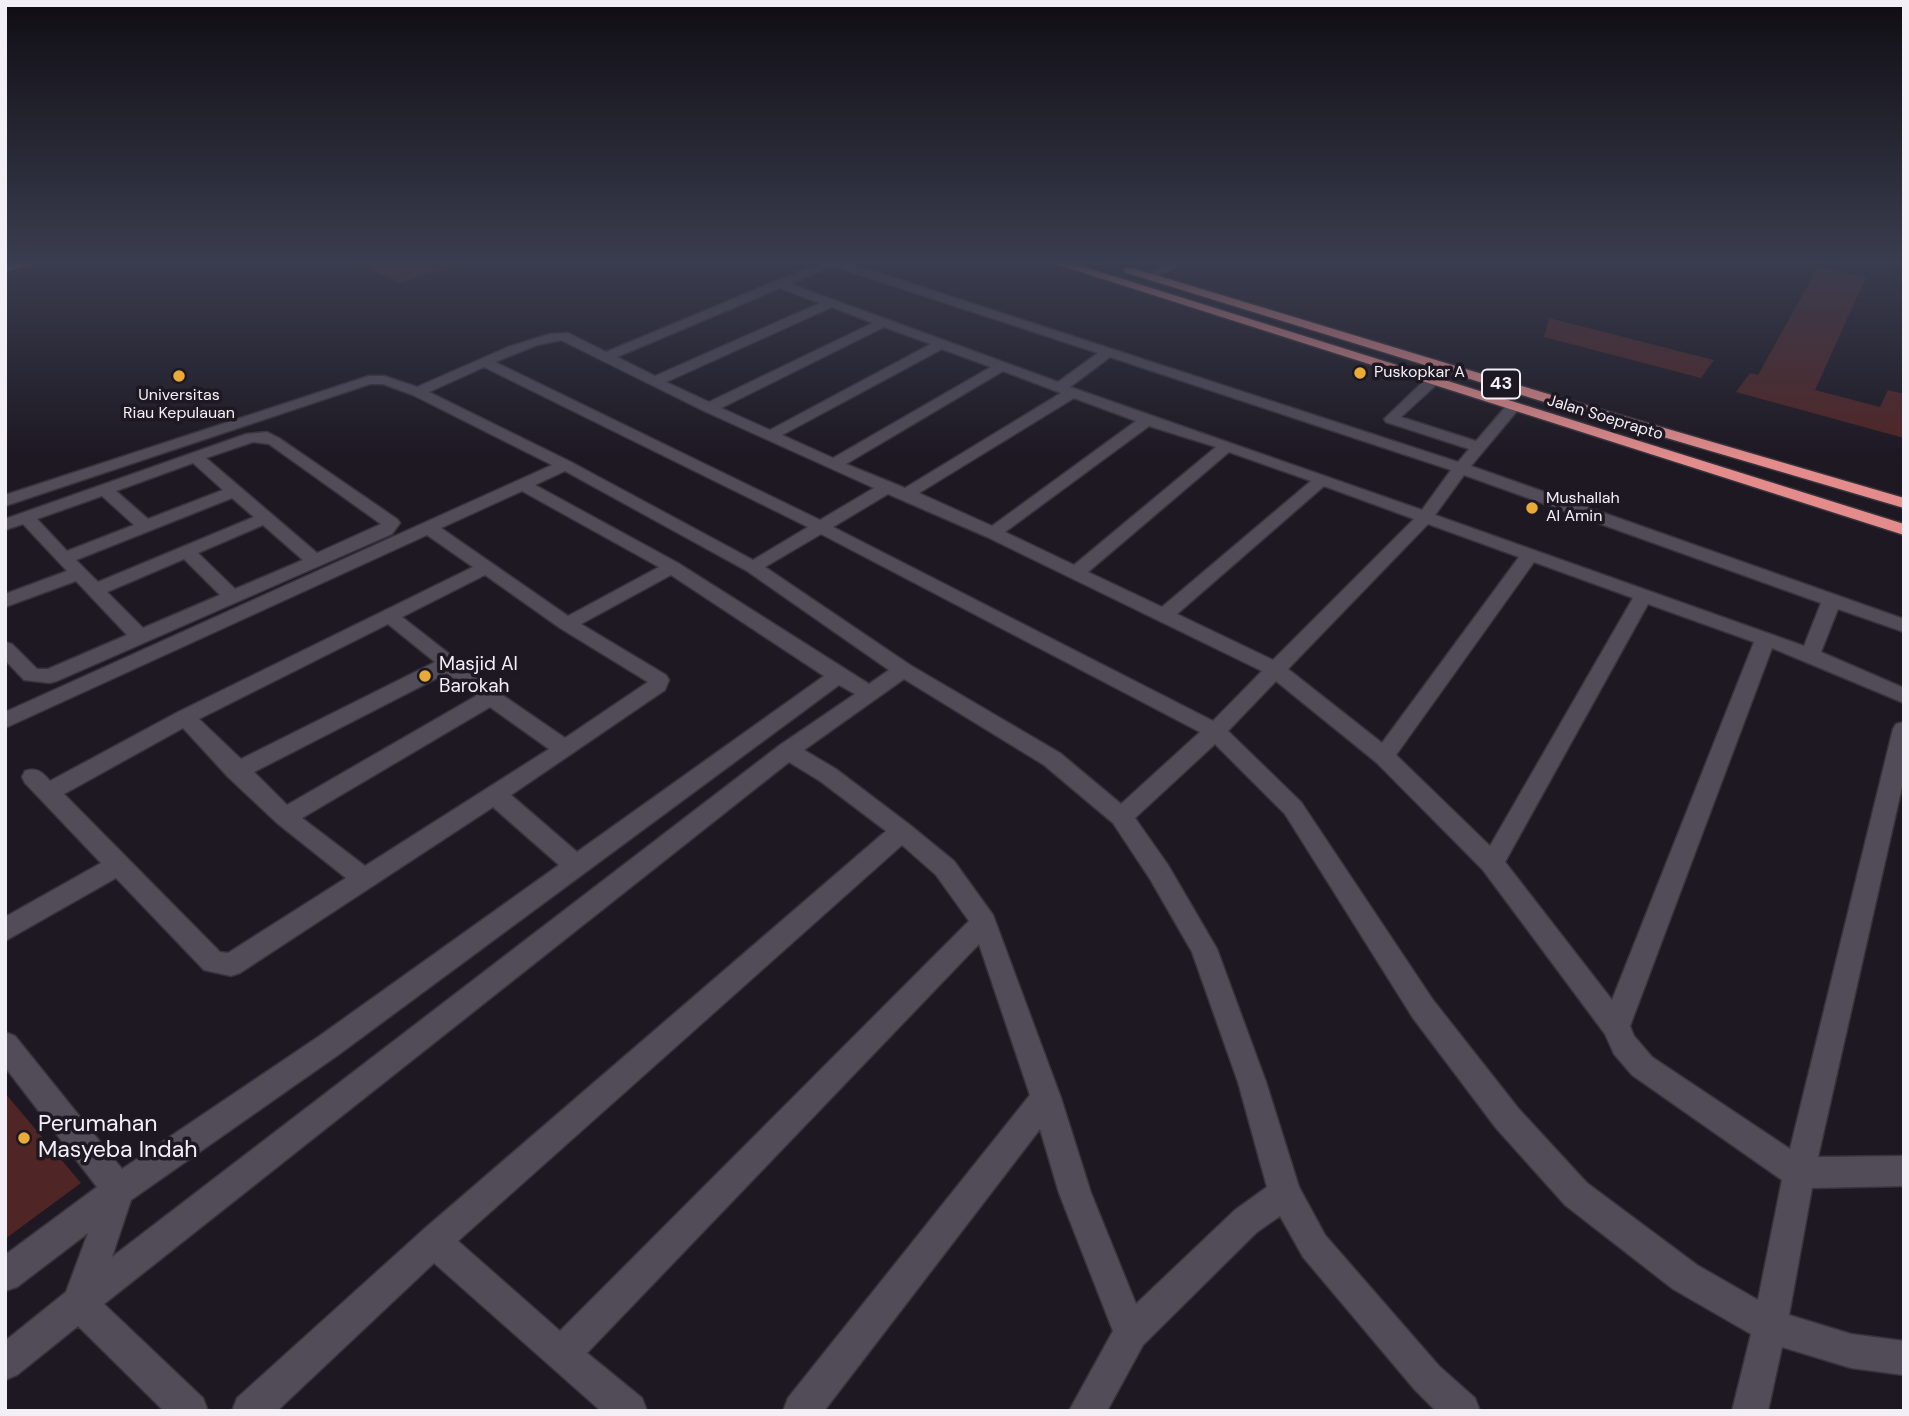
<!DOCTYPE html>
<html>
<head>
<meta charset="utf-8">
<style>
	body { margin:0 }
	#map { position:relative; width:1909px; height:1416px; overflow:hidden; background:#1d1822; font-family:"DM Sans",sans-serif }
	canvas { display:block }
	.frame { position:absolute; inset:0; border:7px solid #f2eff6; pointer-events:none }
</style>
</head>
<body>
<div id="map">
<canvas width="1909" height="1416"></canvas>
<div class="frame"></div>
</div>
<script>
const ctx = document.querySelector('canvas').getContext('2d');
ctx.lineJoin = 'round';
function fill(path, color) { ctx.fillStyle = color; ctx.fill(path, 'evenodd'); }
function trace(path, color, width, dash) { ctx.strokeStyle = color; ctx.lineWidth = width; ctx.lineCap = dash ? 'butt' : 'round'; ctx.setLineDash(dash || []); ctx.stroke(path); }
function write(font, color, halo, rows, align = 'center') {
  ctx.font = font + ' "DM Sans",sans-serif'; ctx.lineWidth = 7; ctx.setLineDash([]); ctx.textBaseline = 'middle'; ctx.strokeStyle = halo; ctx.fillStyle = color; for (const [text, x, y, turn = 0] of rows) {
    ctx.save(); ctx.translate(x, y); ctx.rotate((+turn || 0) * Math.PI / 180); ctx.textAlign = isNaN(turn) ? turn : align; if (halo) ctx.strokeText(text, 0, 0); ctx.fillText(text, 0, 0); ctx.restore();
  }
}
const building = new Path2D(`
	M 354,262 L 452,262 L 453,266 L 400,283 Z
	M 1818,267 L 1866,277 L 1815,390 L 1880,407 L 1888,390 L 1904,394 L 1904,438 L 1736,392 L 1750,373 L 1758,375 Z
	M 1549,318 L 1714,360 L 1701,378 L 1544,337 Z
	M 5,1093 L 81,1183 L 5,1239 Z`);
const minor = new Path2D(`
	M 822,262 L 845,262 L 1458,462 L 1469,449 L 1386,422 L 1384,419 L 1426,379 L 1436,379 L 1436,385 L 1401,417 L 1476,441 L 1507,405 L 1517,405 L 1519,408 L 1517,411 L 1471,466 L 1904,619 L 1904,632 L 1838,609 L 1821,652 L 1904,688 L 1904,703 L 1772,648 L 1630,1026 L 1634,1036 L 1652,1057 L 1790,1149 L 1893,729 L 1896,724 L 1904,722 L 1904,778 L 1818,1157 L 1904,1156 L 1904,1186 L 1812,1188 L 1789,1315 L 1851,1334 L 1904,1341 L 1904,1375 L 1851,1368 L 1782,1347 L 1768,1411 L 1732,1411 L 1751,1334 L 1673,1289 L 1565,1205 L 1496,1128 L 1413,1018 L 1285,814 L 1215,744 L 1135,818 L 1168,865 L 1217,949 L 1266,1082 L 1299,1187 L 1325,1235 L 1439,1366 L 1475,1398 L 1480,1411 L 1436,1411 L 1415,1390 L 1303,1257 L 1280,1216 L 1257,1232 L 1143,1345 L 1107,1411 L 1069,1411 L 1113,1331 L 1059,1193 L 1040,1129 L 824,1411 L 783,1411 L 788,1398 L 1030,1095 L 979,944 L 587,1353 L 642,1398 L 647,1411 L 601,1411 L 434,1263 L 277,1411 L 232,1411 L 237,1398 L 423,1230 L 886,831 L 820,781 L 789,762 L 104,1304 L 203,1398 L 208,1411 L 164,1411 L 78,1326 L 17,1375 L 5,1380 L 5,1341 L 66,1292 L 88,1233 L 17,1287 L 5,1291 L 5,1255 L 97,1187 L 5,1067 L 5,1032 L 15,1036 L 122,1169 L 318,1037 L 559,865 L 493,807 L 240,973 L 231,976 L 204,970 L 116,878 L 5,941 L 5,917 L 101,863 L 25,783 L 22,777 L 25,771 C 37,767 42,772 50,781 L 178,712 L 473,567 L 427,535 L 5,728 L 5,712 L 552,465 L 413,395 L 383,384 L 370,384 L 5,506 L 5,495 L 369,376 L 384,376 L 417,387 L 508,347 L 550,334 L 568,333 L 606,352 ZM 829,267 L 836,267 L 1098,353 L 1058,382 L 790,284 ZM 780,288 L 820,303 L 655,376 L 617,357 ZM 832,307 L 873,323 L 709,402 L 666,382 ZM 884,327 L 931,344 L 770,430 L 721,408 ZM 561,340 L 704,411 L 874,488 L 820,520 L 495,362 L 537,345 ZM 942,349 L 991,367 L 833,458 L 782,435 ZM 1110,357 L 1451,470 L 1422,510 L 1070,387 ZM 484,367 L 808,527 L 753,560 L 571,462 L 429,392 ZM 1003,371 L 1061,393 L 905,488 L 846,464 ZM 1074,398 L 1136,421 L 992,526 L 919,493 ZM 1149,426 L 1216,447 L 1074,565 L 1005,532 ZM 1229,452 L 1311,481 L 1162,607 L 1088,572 ZM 565,471 L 747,571 L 889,670 L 869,684 L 678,563 L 535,485 ZM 1464,475 L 1821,603 L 1804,646 L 1435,515 ZM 1324,486 L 1414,519 L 1273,660 L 1177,614 ZM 522,491 L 659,567 L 568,616 L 441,528 ZM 888,494 L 987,537 L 1262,671 L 1213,721 L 833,527 ZM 1428,524 L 1519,557 L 1382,743 L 1288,669 ZM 821,534 L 1200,732 L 1121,804 L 1060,753 L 910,665 L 765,567 ZM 1534,562 L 1633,598 L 1490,846 L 1396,755 ZM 485,575 L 560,628 L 648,682 L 565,738 L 498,692 L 402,617 ZM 671,575 L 824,676 L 577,852 L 511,795 L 665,690 L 669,680 L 666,675 L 581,624 ZM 1648,604 L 1754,642 L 1612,1000 L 1505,862 ZM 388,624 L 435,662 L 241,759 L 199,719 ZM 447,673 L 476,696 L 287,805 L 254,772 ZM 904,679 L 1044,765 L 1113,823 L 1150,879 L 1192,952 L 1238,1082 L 1267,1187 L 1235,1210 L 1136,1304 L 1091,1193 L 1061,1098 L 993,915 L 954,861 L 910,825 L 836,769 L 804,750 ZM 1276,681 L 1376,762 L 1483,870 L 1605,1034 L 1614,1054 L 1632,1075 L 1782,1180 L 1758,1300 L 1697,1265 L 1587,1183 L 1518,1108 L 1433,1000 L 1301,802 L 1228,731 ZM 839,685 L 855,694 L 780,745 L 112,1257 L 131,1200 L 338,1055 ZM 490,707 L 549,749 L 365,866 L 302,818 ZM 183,728 L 228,777 L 277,823 L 346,878 L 228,953 L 220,952 L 64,794 ZM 902,845 L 936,875 L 969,921 L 560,1331 L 458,1241 Z
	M 1169,262 L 1184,262 L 1154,279 L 1144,276 Z
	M 267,432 L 279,438 L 397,519 L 400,523 L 392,534 L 57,681 L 50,683 L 24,680 L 5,660 L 5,642 L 12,644 L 37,669 L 48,669 L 127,635 L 76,581 L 5,607 L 5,594 L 67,571 L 23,524 L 5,530 L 5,519 L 246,434 ZM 253,442 L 269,444 L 381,524 L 317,553 L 206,458 ZM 193,463 L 223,490 L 148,519 L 116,491 ZM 102,496 L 134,525 L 67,551 L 37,519 ZM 232,498 L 254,517 L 98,582 L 76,560 ZM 263,525 L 303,560 L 235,589 L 198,553 ZM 184,559 L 220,595 L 143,628 L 107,592 Z`);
const major = new Path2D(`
	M 19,262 L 38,262 L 5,272 L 5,265 Z`);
const highway = new Path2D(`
	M 1050,262 L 1068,262 L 1904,524 L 1904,535 Z
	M 1124,268 L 1132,268 L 1548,394 L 1904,498 L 1904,508 L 1538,400 L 1124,272 Z`);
const markers = [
	[1360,373,7,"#e8ab37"],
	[179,376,7,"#e8ab37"],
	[1532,508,7,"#e8ab37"],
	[425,676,7,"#e8ab37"],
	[24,1138,7,"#e8ab37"]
];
const farPoinames = [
	["Puskopkar A",1374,373],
	["Universitas",179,396,"center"],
	["Riau Kepulauan",179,414,"center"],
	["Mushallah",1546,499],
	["Al Amin",1546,517]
];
const farStreetnames = [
	["Jalan Soeprapto",1605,418,17]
];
const shields = [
	[1501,384,38]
];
const shieldNames = [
	["43",1501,384]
];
const poiNames = [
	["Masjid Al",439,665],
	["Barokah",439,687]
];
const nearPoinames = [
	["Perumahan",38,1125],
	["Masyeba Indah",38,1151]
];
fill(building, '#502525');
trace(minor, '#37333b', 3);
trace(major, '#37333b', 3);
trace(highway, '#37333b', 3);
fill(minor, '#524c58');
fill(major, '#aa7277');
fill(highway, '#e48c8c');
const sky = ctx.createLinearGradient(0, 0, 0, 460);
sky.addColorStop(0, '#100d13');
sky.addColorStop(0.57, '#3a3d4f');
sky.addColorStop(1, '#3a3d4f00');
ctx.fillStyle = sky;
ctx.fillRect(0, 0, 1909, 460);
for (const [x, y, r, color] of markers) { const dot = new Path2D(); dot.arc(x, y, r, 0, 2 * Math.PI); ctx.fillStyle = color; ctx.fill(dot); trace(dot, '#1d1822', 2.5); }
write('16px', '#f2eff6', '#1d1822', farPoinames, 'left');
write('16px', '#f2eff6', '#1d1822', farStreetnames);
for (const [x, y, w] of shields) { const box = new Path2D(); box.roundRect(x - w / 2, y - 14.5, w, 29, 5); ctx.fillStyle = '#1d1822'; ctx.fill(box); trace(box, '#f2eff6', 2); }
write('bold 18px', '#f2eff6', null, shieldNames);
write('19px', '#f2eff6', '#1d1822', poiNames, 'left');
write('23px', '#f2eff6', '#1d1822', nearPoinames, 'left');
</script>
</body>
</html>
